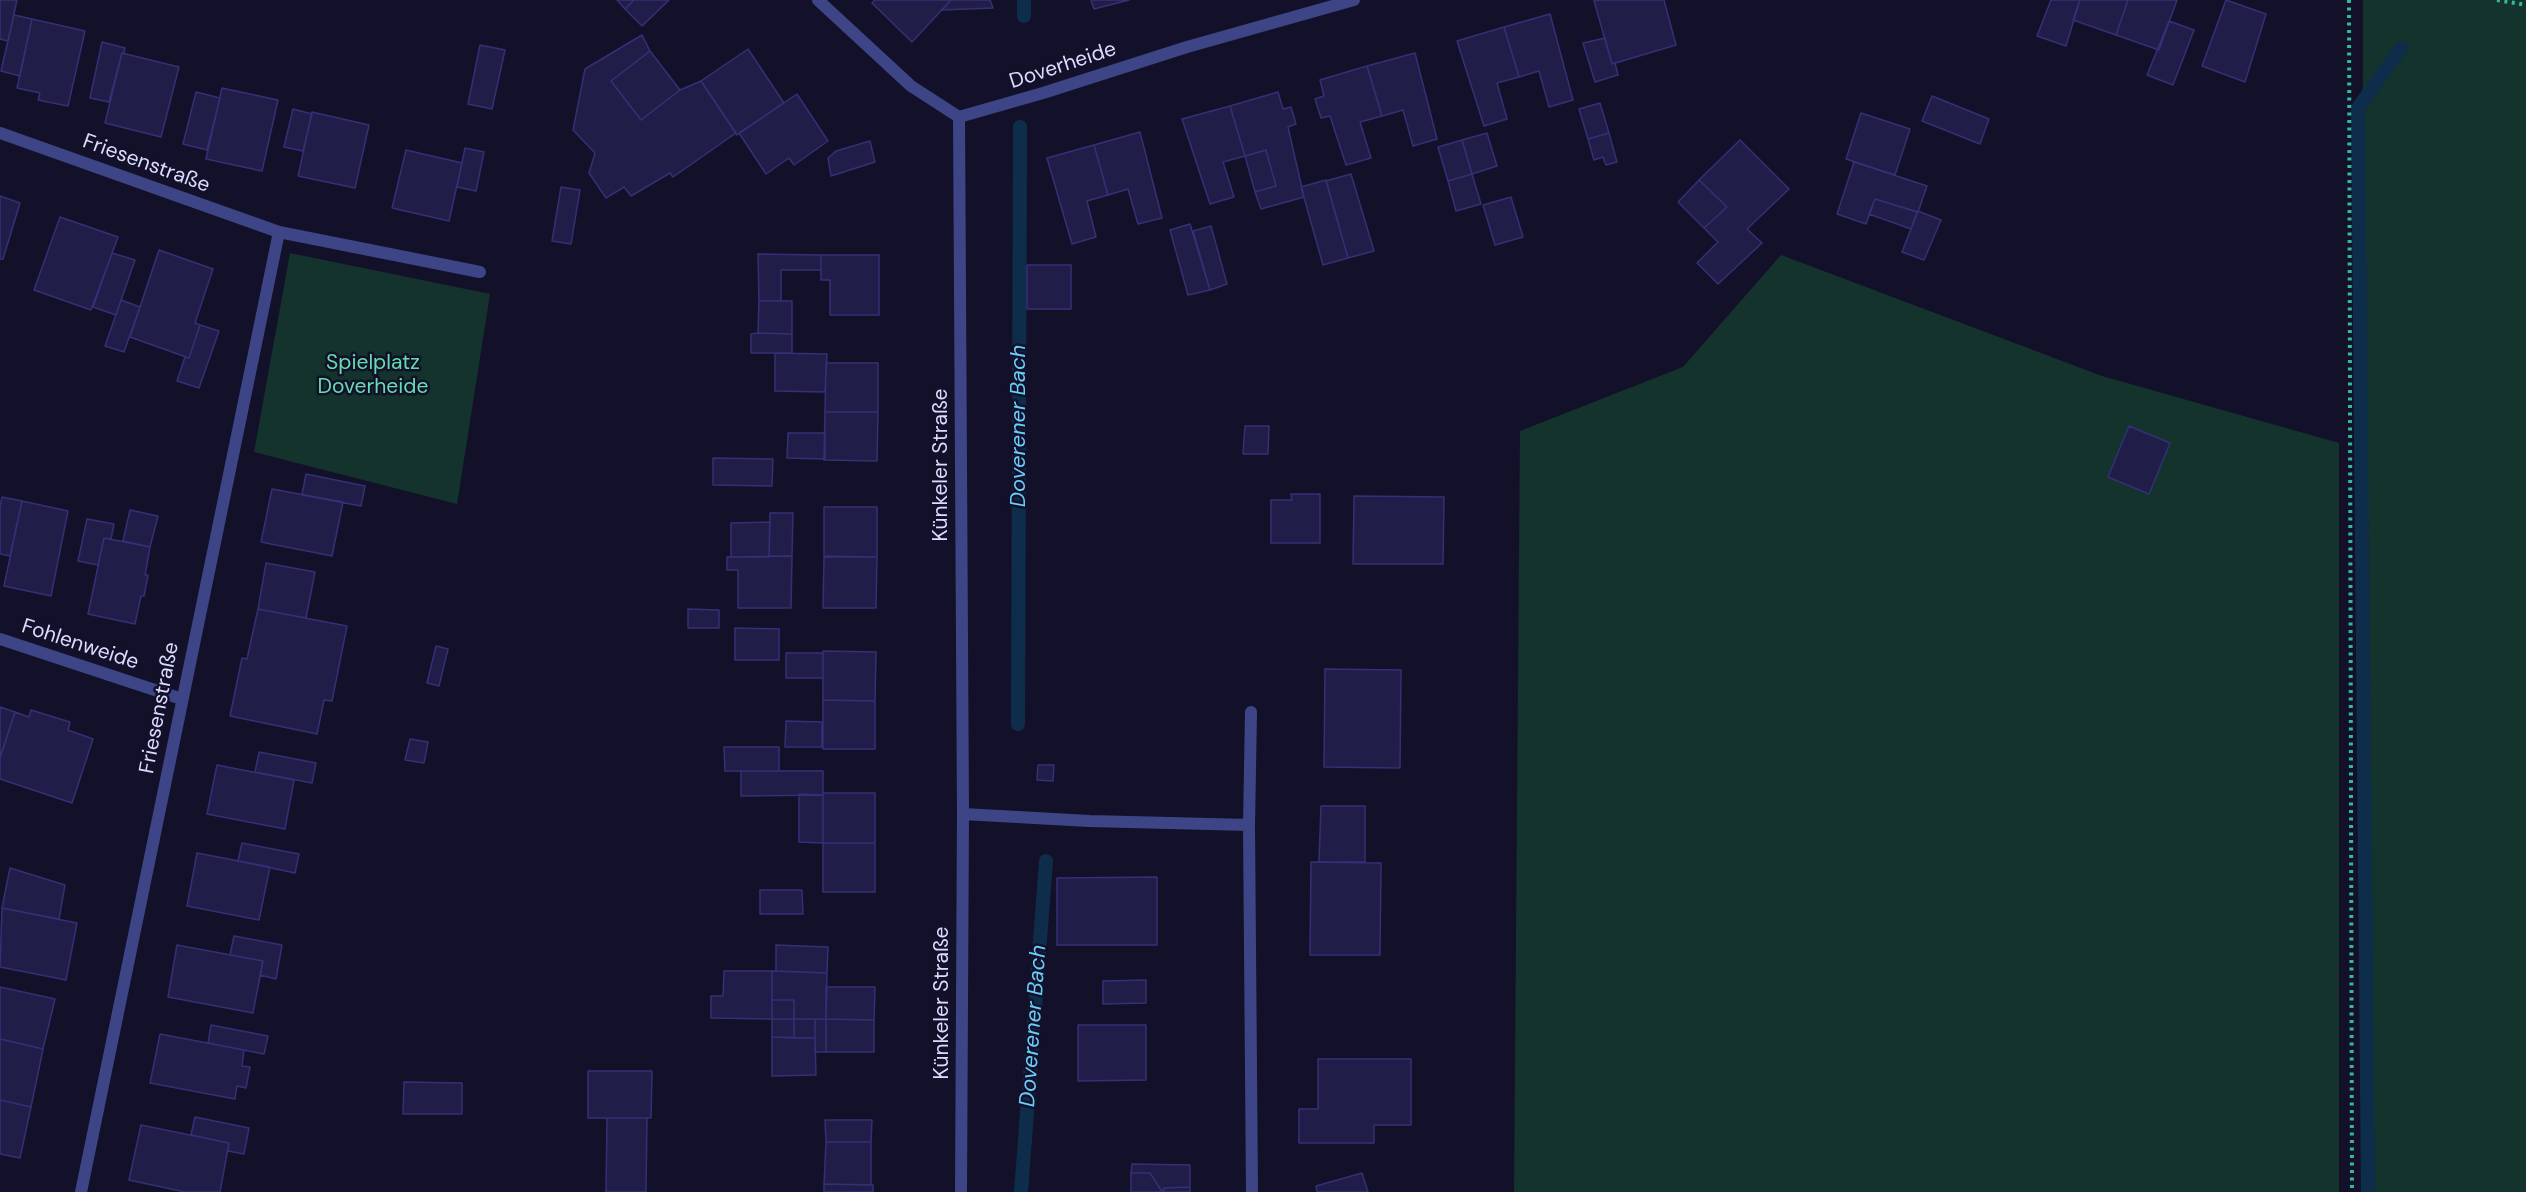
<!DOCTYPE html>
<html>
<head>
<meta charset="utf-8">
<style>
	body { margin:0 }
	canvas { display:block; background:#121129 }
</style>
</head>
<body>
<canvas width="2526" height="1192"></canvas>
<script>
const ctx = document.querySelector('canvas').getContext('2d');
ctx.lineJoin = 'round';
function fill(path, color) { ctx.fillStyle = color; ctx.fill(path, 'evenodd'); }
function trace(path, color, width, dash) { ctx.strokeStyle = color; ctx.lineWidth = width; ctx.lineCap = dash ? 'butt' : 'round'; ctx.setLineDash(dash || []); ctx.stroke(path); }
function write(font, color, halo, rows, align = 'center') {
  ctx.font = font + ' "DM Sans",sans-serif'; ctx.lineWidth = 5; ctx.setLineDash([]); ctx.textBaseline = 'middle'; ctx.strokeStyle = halo; ctx.fillStyle = color; for (const [text, x, y, turn = 0] of rows) {
    ctx.save(); ctx.translate(x, y); ctx.rotate((+turn || 0) * Math.PI / 180); ctx.textAlign = isNaN(turn) ? turn : align; if (halo) ctx.strokeText(text, 0, 0); ctx.fillText(text, 0, 0); ctx.restore();
  }
}
const green = new Path2D(`
	M 2363,0 L 2526,0 L 2526,1192 L 2366,1192 L 2361,761 Z
	M 290,253 L 490,294 L 457,504 L 254,452 Z
	M 1781,255 L 2102,376 L 2339,443 L 2339,1192 L 1514,1192 L 1520,431 L 1683,367 Z`);
const stream = new Path2D(`
	M 1024,0 L 1024,16
	M 1018,724 L 1020,127
	M 1021,1192 L 1046,861
	M 2368,1192 L 2358,108 L 2401,48`);
const building = new Path2D(`
	M 0,0 L 17,0 L 8,41 L 0,39 Z
	M 617,0 L 634,0 L 625,9 Z
	M 634,0 L 669,0 L 642,26 L 625,9 Z
	M 875,0 L 951,0 L 912,42 L 872,3 Z
	M 951,0 L 990,0 L 993,8 L 942,10 Z
	M 1091,0 L 1129,0 L 1094,9 Z
	M 1598,0 L 1664,0 L 1676,45 L 1612,64 L 1594,1 Z
	M 2051,0 L 2080,0 L 2066,46 L 2037,36 Z
	M 2080,0 L 2128,0 L 2116,35 L 2073,20 Z
	M 2128,0 L 2177,0 L 2159,50 L 2116,35 Z
	M 2226,0 L 2266,14 L 2245,82 L 2202,66 Z
	M 1550,14 L 1573,100 L 1549,107 L 1539,71 L 1519,77 L 1504,27 Z
	M 14,15 L 32,19 L 20,76 L 1,71 Z
	M 32,19 L 85,31 L 68,106 L 38,100 L 40,93 L 17,88 Z
	M 2169,21 L 2194,30 L 2173,85 L 2147,75 Z
	M 1504,27 L 1519,77 L 1497,83 L 1507,119 L 1484,126 L 1457,41 Z
	M 642,35 L 650,51 L 611,81 L 641,120 L 680,90 L 701,81 L 736,133 L 673,177 L 670,173 L 631,196 L 624,187 L 606,198 L 589,173 L 595,153 L 573,130 L 585,69 Z
	M 1605,38 L 1612,64 L 1615,63 L 1618,75 L 1595,82 L 1583,43 Z
	M 102,42 L 125,48 L 124,53 L 122,53 L 109,102 L 90,98 Z
	M 480,45 L 505,50 L 492,109 L 468,104 Z
	M 748,49 L 784,103 L 737,135 L 701,81 Z
	M 650,51 L 680,90 L 641,120 L 611,81 Z
	M 122,53 L 179,67 L 161,137 L 105,123 Z
	M 1415,53 L 1437,139 L 1413,146 L 1403,110 L 1382,116 L 1367,66 Z
	M 1367,66 L 1382,116 L 1360,122 L 1371,158 L 1346,165 L 1330,116 L 1321,118 L 1315,99 L 1324,96 L 1320,80 Z
	M 222,88 L 278,100 L 262,171 L 206,159 Z
	M 196,92 L 220,98 L 207,150 L 183,144 Z
	M 1278,92 L 1283,109 L 1291,107 L 1296,124 L 1288,127 L 1304,197 L 1261,209 L 1255,192 L 1276,186 L 1266,150 L 1245,156 L 1230,106 Z
	M 797,94 L 828,141 L 794,165 L 789,158 L 766,174 L 739,133 Z
	M 1932,96 L 1989,119 L 1980,144 L 1922,121 Z
	M 1600,103 L 1609,133 L 1588,139 L 1579,109 Z
	M 1230,106 L 1245,156 L 1223,162 L 1234,197 L 1210,204 L 1182,119 Z
	M 293,109 L 312,114 L 303,151 L 284,147 Z
	M 312,112 L 369,125 L 355,188 L 298,176 Z
	M 1861,113 L 1910,129 L 1895,175 L 1846,159 Z
	M 1140,132 L 1162,218 L 1138,224 L 1128,189 L 1108,195 L 1094,145 Z
	M 1487,133 L 1497,166 L 1472,174 L 1462,140 Z
	M 1609,133 L 1617,162 L 1606,165 L 1603,157 L 1594,160 L 1588,139 Z
	M 1462,140 L 1472,174 L 1448,181 L 1438,147 Z
	M 1740,140 L 1789,189 L 1747,229 L 1762,243 L 1718,284 L 1697,263 L 1718,242 L 1704,228 L 1727,207 L 1699,180 Z
	M 870,141 L 875,162 L 831,176 L 828,158 L 836,151 Z
	M 1094,145 L 1108,195 L 1087,201 L 1096,237 L 1072,244 L 1047,158 Z
	M 465,148 L 484,152 L 476,191 L 457,187 Z
	M 406,150 L 462,163 L 449,221 L 392,208 Z
	M 1266,150 L 1276,186 L 1255,192 L 1245,156 Z
	M 1854,162 L 1927,186 L 1918,212 L 1875,199 L 1866,224 L 1837,214 Z
	M 1351,174 L 1374,251 L 1348,258 L 1326,181 Z
	M 1472,174 L 1481,204 L 1456,211 L 1448,181 Z
	M 1326,180 L 1348,258 L 1323,265 L 1301,187 Z
	M 1699,180 L 1727,207 L 1704,228 L 1678,202 Z
	M 561,187 L 580,190 L 571,244 L 552,241 Z
	M 0,196 L 20,203 L 3,259 L 0,259 Z
	M 1511,197 L 1523,237 L 1495,245 L 1483,205 Z
	M 1875,199 L 1917,212 L 1911,229 L 1869,214 Z
	M 1918,211 L 1941,220 L 1924,260 L 1902,252 Z
	M 60,217 L 118,237 L 91,310 L 34,290 Z
	M 1190,224 L 1210,290 L 1188,295 L 1170,230 Z
	M 1211,226 L 1227,284 L 1210,290 L 1193,231 Z
	M 159,250 L 213,269 L 195,323 L 200,325 L 189,358 L 130,337 Z
	M 112,253 L 135,260 L 116,315 L 93,307 Z
	M 758,254 L 821,255 L 821,270 L 781,270 L 781,301 L 759,301 Z
	M 821,255 L 879,255 L 879,315 L 830,315 L 830,280 L 821,280 Z
	M 1027,265 L 1071,265 L 1071,309 L 1027,309 Z
	M 121,300 L 140,307 L 124,352 L 105,346 Z
	M 759,301 L 792,301 L 792,334 L 758,333 Z
	M 200,325 L 219,331 L 199,388 L 177,381 L 185,357 L 189,358 Z
	M 758,333 L 792,334 L 792,353 L 751,353 L 751,334 Z
	M 775,353 L 827,354 L 825,392 L 775,391 Z
	M 826,363 L 878,363 L 878,412 L 825,412 Z
	M 825,412 L 878,412 L 877,461 L 824,460 Z
	M 1245,426 L 1269,426 L 1268,454 L 1243,454 Z
	M 2129,426 L 2170,443 L 2149,494 L 2108,477 Z
	M 788,433 L 825,433 L 825,459 L 787,458 Z
	M 713,458 L 773,459 L 772,486 L 713,485 Z
	M 306,474 L 365,486 L 361,506 L 302,495 Z
	M 272,489 L 343,502 L 332,556 L 261,542 Z
	M 1291,494 L 1320,494 L 1320,543 L 1271,543 L 1271,500 L 1292,500 Z
	M 1354,496 L 1444,497 L 1443,564 L 1353,564 Z
	M 2,497 L 22,501 L 10,556 L 0,554 L 0,507 Z
	M 22,501 L 68,511 L 51,596 L 4,586 Z
	M 824,507 L 877,507 L 877,557 L 824,556 Z
	M 130,510 L 158,516 L 150,547 L 123,541 Z
	M 770,513 L 793,513 L 792,556 L 769,556 Z
	M 87,519 L 114,524 L 111,539 L 104,538 L 98,565 L 78,561 Z
	M 770,522 L 769,557 L 731,557 L 731,523 Z
	M 104,538 L 150,547 L 145,575 L 148,575 L 144,596 L 141,596 L 135,624 L 88,614 Z
	M 792,556 L 791,608 L 738,608 L 738,570 L 727,570 L 727,557 Z
	M 824,557 L 877,557 L 876,608 L 823,608 Z
	M 266,563 L 315,572 L 306,618 L 258,609 Z
	M 258,609 L 347,626 L 332,701 L 324,700 L 317,734 L 230,716 L 242,658 L 247,659 Z
	M 688,609 L 719,610 L 719,628 L 688,628 Z
	M 735,628 L 779,629 L 779,660 L 735,660 Z
	M 436,646 L 448,649 L 439,686 L 427,683 Z
	M 823,651 L 876,652 L 875,701 L 823,700 Z
	M 786,653 L 823,653 L 823,678 L 786,678 Z
	M 1325,669 L 1401,670 L 1400,768 L 1324,767 Z
	M 823,700 L 875,701 L 875,749 L 823,749 Z
	M 0,707 L 15,712 L 0,758 Z
	M 31,710 L 70,722 L 68,730 L 93,739 L 72,803 L 0,779 L 0,758 L 15,712 L 29,717 Z
	M 786,721 L 822,722 L 822,747 L 785,747 Z
	M 410,739 L 428,742 L 424,763 L 405,760 Z
	M 724,747 L 779,747 L 779,771 L 725,771 Z
	M 259,752 L 316,763 L 312,783 L 255,772 Z
	M 217,765 L 294,780 L 285,829 L 207,814 Z
	M 1038,765 L 1054,765 L 1053,781 L 1037,780 Z
	M 741,771 L 823,771 L 823,795 L 741,796 Z
	M 823,793 L 875,793 L 875,843 L 823,843 Z
	M 799,794 L 823,795 L 823,843 L 799,842 Z
	M 1321,806 L 1365,806 L 1365,862 L 1319,862 Z
	M 242,843 L 299,854 L 295,873 L 238,861 Z
	M 823,843 L 875,843 L 875,892 L 823,892 Z
	M 197,853 L 270,867 L 259,920 L 187,906 Z
	M 1311,862 L 1381,863 L 1380,955 L 1310,955 Z
	M 10,868 L 65,885 L 59,919 L 2,908 Z
	M 1157,877 L 1157,945 L 1057,945 L 1057,878 Z
	M 760,890 L 802,890 L 803,914 L 760,914 Z
	M 2,908 L 77,923 L 66,980 L 0,967 Z
	M 234,936 L 282,945 L 276,979 L 260,975 L 263,961 L 230,955 Z
	M 177,945 L 263,961 L 253,1013 L 168,997 Z
	M 776,945 L 828,947 L 827,973 L 776,971 Z
	M 724,971 L 772,971 L 772,1019 L 711,1018 L 711,996 L 723,996 Z
	M 772,971 L 827,973 L 826,1019 L 794,1019 L 794,1000 L 772,1000 Z
	M 1146,980 L 1146,1003 L 1103,1004 L 1103,981 Z
	M 0,987 L 55,999 L 43,1049 L 0,1039 Z
	M 826,987 L 875,987 L 874,1020 L 826,1019 Z
	M 772,1000 L 794,1000 L 794,1019 L 772,1019 Z
	M 772,1019 L 794,1019 L 794,1038 L 772,1037 Z
	M 794,1019 L 815,1019 L 815,1038 L 794,1038 Z
	M 815,1019 L 826,1019 L 826,1052 L 815,1052 Z
	M 826,1019 L 874,1020 L 874,1052 L 826,1052 Z
	M 211,1025 L 268,1036 L 264,1054 L 208,1043 Z
	M 1078,1025 L 1146,1025 L 1146,1080 L 1078,1081 Z
	M 160,1034 L 244,1050 L 242,1066 L 250,1067 L 246,1088 L 237,1086 L 235,1099 L 150,1083 Z
	M 772,1037 L 815,1038 L 816,1075 L 772,1076 Z
	M 0,1039 L 43,1049 L 31,1107 L 0,1100 Z
	M 1318,1059 L 1411,1059 L 1411,1125 L 1374,1125 L 1374,1143 L 1299,1143 L 1299,1109 L 1318,1109 Z
	M 588,1071 L 652,1071 L 651,1118 L 588,1118 Z
	M 404,1082 L 462,1083 L 462,1114 L 403,1114 Z
	M 0,1100 L 31,1107 L 20,1158 L 0,1154 Z
	M 195,1117 L 249,1128 L 244,1154 L 228,1151 L 229,1143 L 191,1135 Z
	M 607,1118 L 647,1118 L 646,1192 L 606,1192 Z
	M 825,1120 L 872,1120 L 871,1142 L 826,1142 Z
	M 141,1125 L 229,1143 L 220,1192 L 185,1192 L 129,1180 Z
	M 826,1142 L 871,1142 L 871,1185 L 824,1184 Z
	M 1132,1164 L 1190,1165 L 1190,1187 L 1164,1188 L 1164,1191 L 1161,1190 L 1150,1173 L 1131,1173 Z
	M 1131,1173 L 1150,1173 L 1161,1190 L 1164,1191 L 1164,1188 L 1190,1187 L 1190,1192 L 1131,1192 Z
	M 1362,1173 L 1368,1192 L 1317,1192 L 1316,1186 Z
	M 824,1184 L 873,1185 L 873,1192 L 824,1192 Z`);
const path = new Path2D(`
	M 2349,0 L 2352,1192
	M 2497,0 L 2526,5`);
const street = new Path2D(`
	M 818,0 L 911,86 L 959,117 L 1043,93 L 1187,47 L 1354,0
	M 959,117 L 963,814 L 961,1192
	M 0,133 L 279,232 L 81,1192
	M 279,232 L 480,272
	M 0,639 L 182,699
	M 1251,712 L 1249,825 L 1252,1192
	M 963,814 L 1089,821 L 1249,825`);
const streetNames = [
	["Doverheide",1063,66,-18],
	["Friesenstraße",146,164,20],
	["Künkeler Straße",941,465,-90],
	["Fohlenweide",80,645,18],
	["Friesenstraße",160,708,-79],
	["Künkeler Straße",942,1003,-90]
];
const parkNames = [
	["Spielplatz",373,363],
	["Doverheide",373,387]
];
const waterNames = [
	["Doverener Bach",1019,426,-90],
	["Doverener Bach",1034,1026,-86]
];
fill(green, '#14332d');
trace(stream, '#0e2d4b', 14);
fill(building, '#201e49');
trace(building, '#343075', 1.5);
trace(path, '#34b89d', 4, [3, 4.5]);
trace(street, '#3e4586', 12);
write('21px', '#dadbfe', '#121129', streetNames);
write('21px', '#66ddaf', '#121129', parkNames);
write('italic 22px', '#6bcdfb', '#121129', waterNames);
</script>
</body>
</html>
